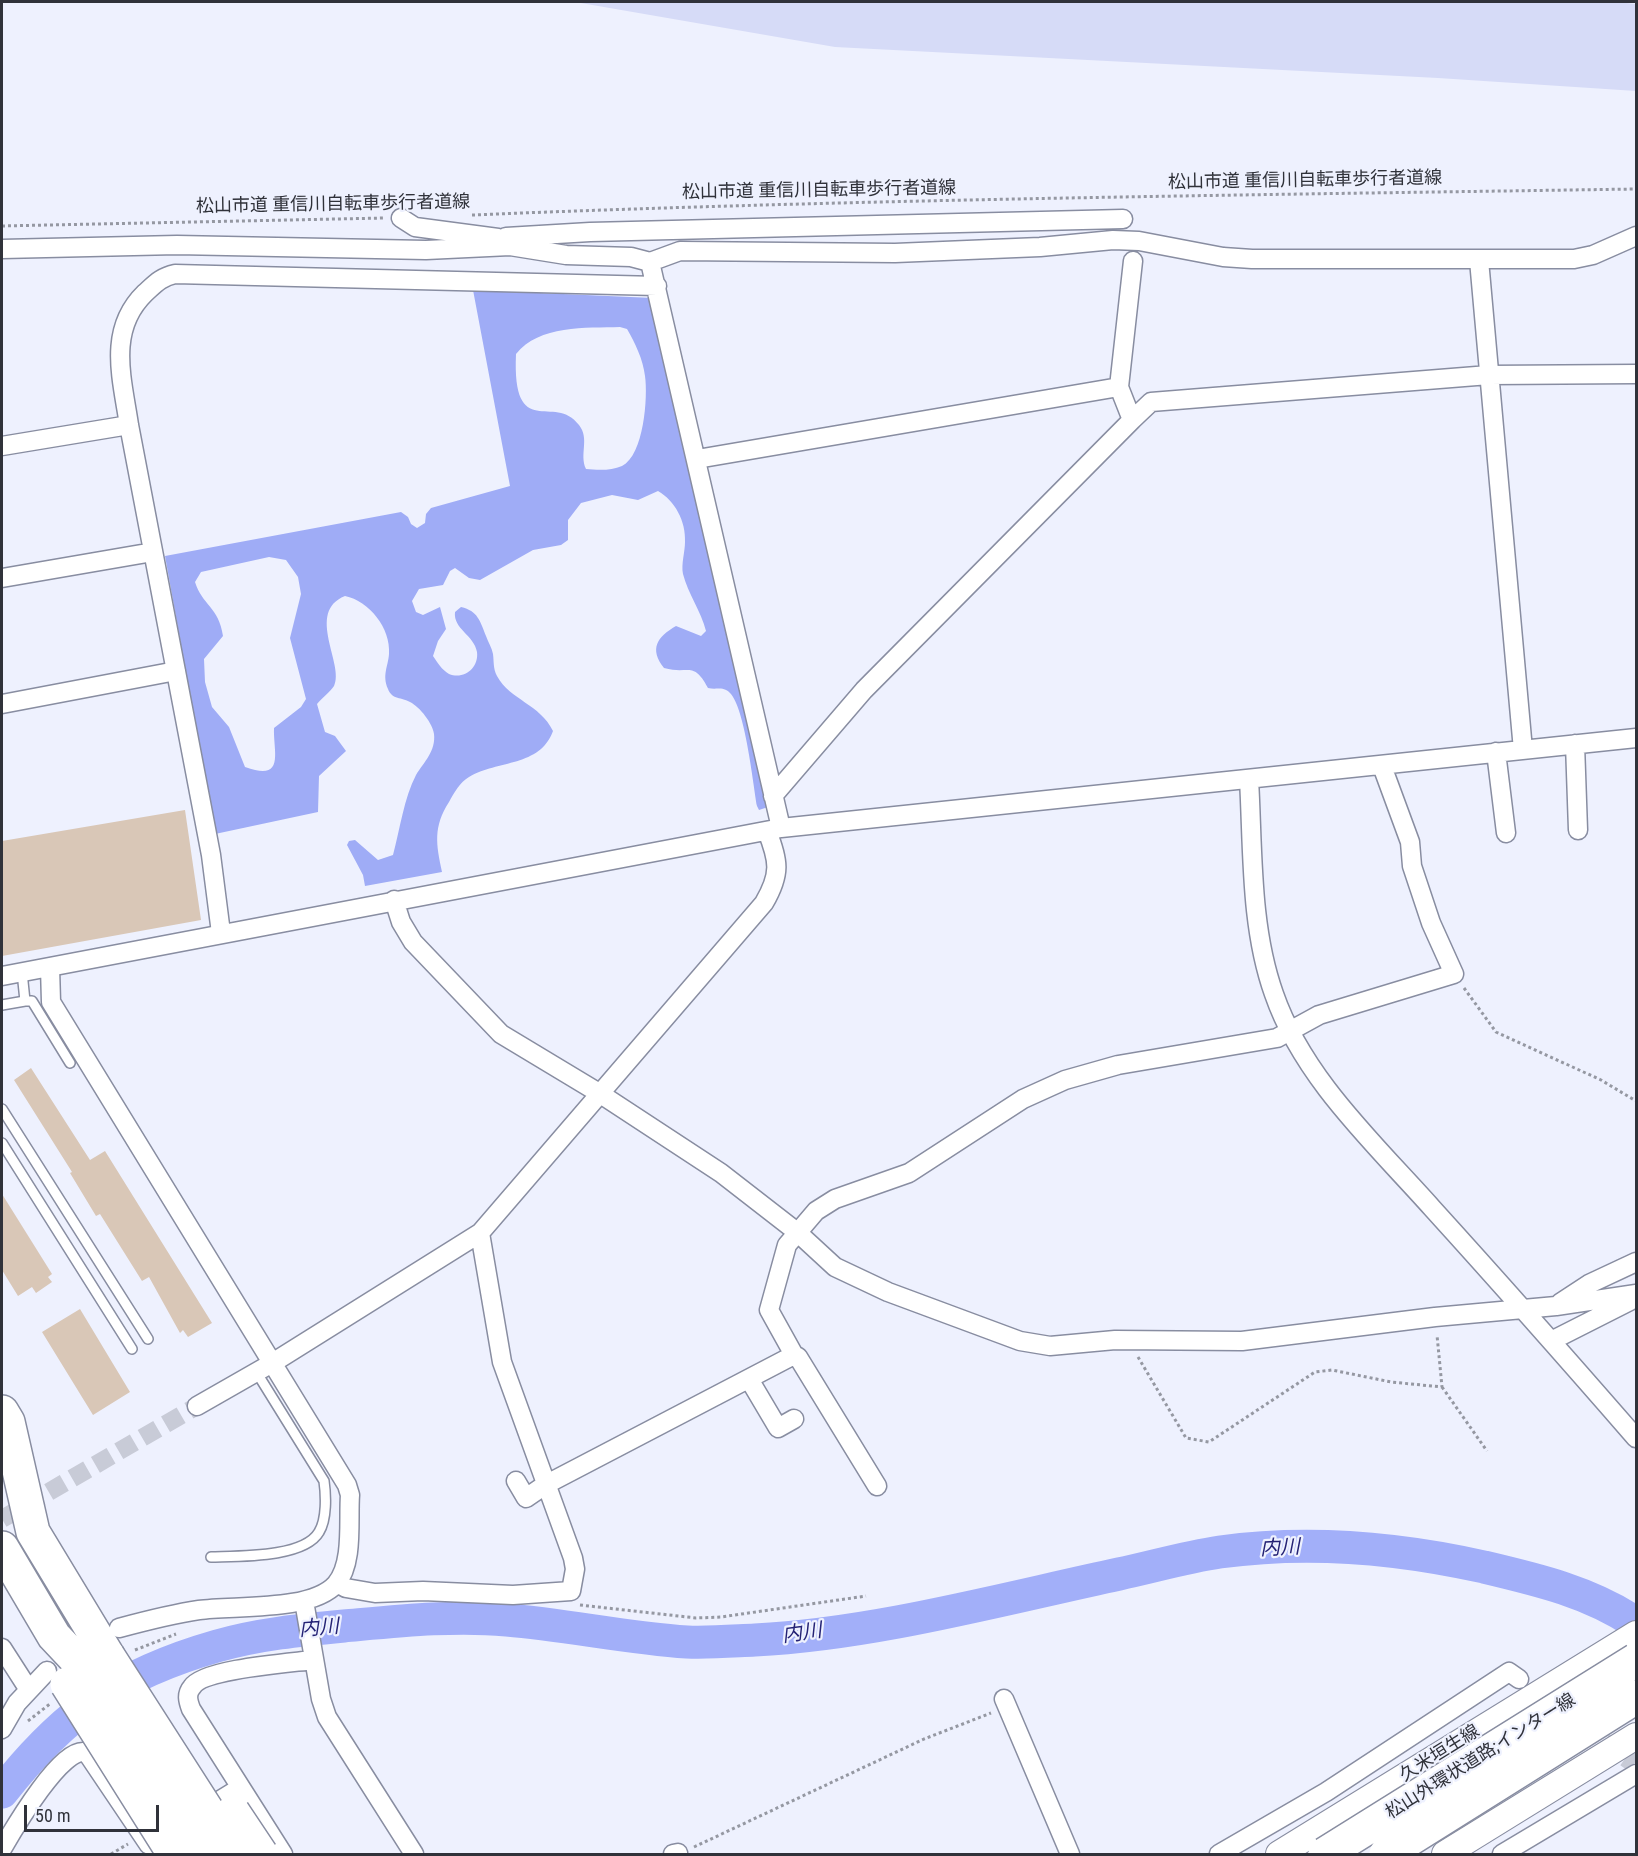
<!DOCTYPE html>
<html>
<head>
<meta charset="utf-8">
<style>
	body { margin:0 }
	#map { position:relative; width:1638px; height:1856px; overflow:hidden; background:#eef1fe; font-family:"Roboto Condensed",sans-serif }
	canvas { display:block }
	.frame { position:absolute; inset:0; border:3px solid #30323a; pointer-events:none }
	.scale { position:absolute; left:24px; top:1805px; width:135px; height:27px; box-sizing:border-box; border:3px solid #30323a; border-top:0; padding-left:8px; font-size:18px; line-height:21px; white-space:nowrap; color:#30323a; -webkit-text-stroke:4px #eef1fe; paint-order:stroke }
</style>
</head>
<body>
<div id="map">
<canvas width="1638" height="1856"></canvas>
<div class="frame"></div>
<div class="scale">50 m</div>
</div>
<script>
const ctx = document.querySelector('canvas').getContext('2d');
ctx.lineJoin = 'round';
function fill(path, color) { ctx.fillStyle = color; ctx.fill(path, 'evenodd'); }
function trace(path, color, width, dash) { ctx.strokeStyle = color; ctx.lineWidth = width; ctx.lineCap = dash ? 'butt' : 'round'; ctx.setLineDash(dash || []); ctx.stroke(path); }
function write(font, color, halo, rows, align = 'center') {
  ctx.font = font + ' "Roboto Condensed","Noto Sans JP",sans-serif'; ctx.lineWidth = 4.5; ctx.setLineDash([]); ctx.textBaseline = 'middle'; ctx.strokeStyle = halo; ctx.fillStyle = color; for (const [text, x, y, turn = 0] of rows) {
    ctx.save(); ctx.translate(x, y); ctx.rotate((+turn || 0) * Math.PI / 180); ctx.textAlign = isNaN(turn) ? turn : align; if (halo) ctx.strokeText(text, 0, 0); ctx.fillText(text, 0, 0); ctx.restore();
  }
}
const green = new Path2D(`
	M 575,2 L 1617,2 L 1636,4 L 1636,91 L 1438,78 L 835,47 Z`);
const forest = new Path2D(`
	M 473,290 L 653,298 L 768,807 L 759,810 L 757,806 C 753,783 745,708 730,693 C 723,686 716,690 708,688 C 693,660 689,675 664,668 C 649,649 657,637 676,626 L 701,636 L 706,631 C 701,611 688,594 683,574 C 681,564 685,552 685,542 C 686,521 675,501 658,491 L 638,500 L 612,495 L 581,503 L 568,520 L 568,540 L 561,545 L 533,550 L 480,580 L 469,578 L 455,568 L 450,571 L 443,585 L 419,589 L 412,601 L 416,612 L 423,615 L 440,607 L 446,629 L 438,641 L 433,656 C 437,662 442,670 449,674 C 464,680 479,668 477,652 C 474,635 453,629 455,612 L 461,607 C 478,611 480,621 486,636 C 488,642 492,648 493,654 C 494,661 493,669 497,676 C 510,700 540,704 553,731 C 540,767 498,760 469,777 C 460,782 454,793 449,802 C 433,827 436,844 442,872 L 365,886 L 363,875 L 347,845 L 349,841 L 355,840 L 378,860 L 393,855 C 400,829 404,798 416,775 C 424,762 436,751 434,734 C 433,724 420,707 410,702 C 402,697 392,700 388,689 C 382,675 388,667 389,654 C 391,628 369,601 345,596 C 305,612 345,665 334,686 C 330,692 322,698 317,704 L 325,732 L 335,736 L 346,751 L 319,776 L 318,812 L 215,834 L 165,556 L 401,512 L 408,517 L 411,524 L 417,528 L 425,523 L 426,514 L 431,508 L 510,486 ZM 620,327 L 627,329 C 635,343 643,359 645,376 C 648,397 644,455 622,466 C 611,471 597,470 586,469 C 579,454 590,439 579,425 C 555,392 512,443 516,354 C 539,325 586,328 620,327 ZM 269,557 L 286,560 L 298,577 L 301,594 L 290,638 L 306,699 L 301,707 L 274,728 C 273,752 286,782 245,767 L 229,727 L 212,707 L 205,682 L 204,659 L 223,636 C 219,607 202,605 195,582 L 201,572 Z`);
const river = new Path2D(`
	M 2,1792 C 64,1713 119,1674 217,1646 C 259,1634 301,1630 344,1626 C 399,1621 453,1615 507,1620 C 567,1625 627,1638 687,1642 C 709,1643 733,1641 755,1640 C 874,1634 1002,1599 1119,1574 C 1152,1567 1186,1557 1220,1552 C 1307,1540 1399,1548 1484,1567 C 1539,1580 1590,1592 1636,1623`);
const building = new Path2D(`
	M 185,810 L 201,920 L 2,956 L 2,841 Z
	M 31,1068 L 90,1160 L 105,1151 L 212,1323 L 188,1337 L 183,1330 L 180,1333 L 149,1277 L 142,1281 L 100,1214 L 96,1216 L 70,1173 L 72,1172 L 14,1080 Z
	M 2,1194 L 52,1274 L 48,1277 L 52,1282 L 36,1293 L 32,1287 L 18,1296 L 2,1270 Z
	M 80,1309 L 130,1392 L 93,1415 L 42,1332 Z`);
const streetTunnel = new Path2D(`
	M 2,1519 L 197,1406
	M 1582,1726 L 1634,1764`);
const path = new Path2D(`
	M 472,215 C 860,199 1248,195 1636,189
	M 2,226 L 384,218
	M 1464,988 L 1496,1032 L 1601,1080 L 1636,1101
	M 1138,1357 L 1186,1438 L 1209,1442 L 1315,1372 L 1332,1370 L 1391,1382 L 1442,1387 L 1437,1335
	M 1442,1387 L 1487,1451
	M 580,1605 L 696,1618 L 721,1617 L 866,1596
	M 135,1650 L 176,1634
	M 28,1721 L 51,1703
	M 694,1847 L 924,1739 L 991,1713
	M 111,1854 L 128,1844`);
const lane = new Path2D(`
	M 25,1001 L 32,1001 L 70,1063
	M 2,1005 L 25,1001 L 22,972
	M 2,1109 L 148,1339
	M 2,1143 L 132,1349
	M 211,1557 C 238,1556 304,1558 319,1532 C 327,1519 326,1495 324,1481 L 257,1373`);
const street = new Path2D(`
	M 401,218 L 415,227 L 498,238 L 503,242
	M 506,237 L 590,232 L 1123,219
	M 2,249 L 177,245 L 426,250 L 510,246 L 566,255 L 631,257 L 650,262
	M 1479,260 L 1523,750
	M 1132,420 L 1151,402 L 1489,375 L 1636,374
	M 2,446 L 129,425
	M 697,459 L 1119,387
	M 2,578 L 153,552
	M 2,704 L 176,671
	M 1575,744 L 1578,830
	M 1496,752 L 1506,833
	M 1249,779 C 1253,850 1250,927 1274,994 C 1303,1078 1374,1143 1432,1208 C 1501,1284 1569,1361 1636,1438
	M 773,796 L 864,690 L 1132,420 L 1119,387 L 1133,261
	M 781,828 L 650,262 L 680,251 L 895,253 L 1040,247 L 1113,240 L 1139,241 L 1223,257 L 1252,259 L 1574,259 L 1593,255 L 1636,236
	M 394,900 L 401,922 L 413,942 L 501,1034 L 599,1093 L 721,1173 L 797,1232 L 835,1267 L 888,1292 L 1020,1341 L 1050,1346 L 1115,1340 L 1242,1341 L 1435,1317 L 1556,1306 L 1636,1294
	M 221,933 L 211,855 L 129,425 C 122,378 107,330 145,293 C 155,284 161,277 175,274 L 657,286
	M 50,967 L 51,1002 L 347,1485 L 350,1495 C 348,1520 354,1563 336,1584 C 311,1612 234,1605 199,1610 C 172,1614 145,1621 119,1628
	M 2,976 L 781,828 L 1636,738
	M 1560,1303 L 1589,1284 L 1636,1262
	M 1551,1341 L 1630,1301
	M 794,1355 L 798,1357 L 877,1486
	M 749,1379 L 778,1428 L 794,1419
	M 197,1406 L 274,1362 L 480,1233 L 764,903 C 781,874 779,861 767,831
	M 516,1481 L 526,1498 L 545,1485 L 794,1355 L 769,1310 L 787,1245 L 816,1211 L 835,1199 L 909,1173 L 1023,1099 L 1065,1080 L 1118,1065 L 1277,1038 L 1319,1015 L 1454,974 L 1431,923 L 1412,866 L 1410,842 L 1382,766
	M 337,1583 L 346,1588 L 375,1593 L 423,1591 L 513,1595 L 571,1591 L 575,1569 L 573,1558 L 502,1362 L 480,1233
	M 304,1601 L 321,1699 L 327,1717 L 414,1854
	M 2,1648 L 29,1690
	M 1004,1699 L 1070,1854
	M 2,1729 L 17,1703 L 47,1671
	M 201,1812 L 240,1788
	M 2,1849 C 13,1830 64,1742 87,1753 L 149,1845
	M 283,1854 L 191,1709 C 188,1701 186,1694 192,1687 C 203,1669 290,1663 313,1660
	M 673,1854 L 678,1853
	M 1219,1854 L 1326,1792 L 1509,1672 L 1519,1679
	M 1502,1854 L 1636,1774`);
const secondary = new Path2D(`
	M 1279,1854 L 1636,1634
	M 1445,1854 L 1636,1736`);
const highway = new Path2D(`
	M 2,1412 L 8,1422 L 33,1532 L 108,1656
	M 2,1548 L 54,1636 L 85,1669`);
const highwayBridge = new Path2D(`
	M 108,1656 L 235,1854
	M 85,1669 L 204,1854
	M 67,1684 L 174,1854
	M 233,1812 L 261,1854
	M 1325,1854 L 1636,1660
	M 1386,1854 L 1636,1697`);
const streetNames = [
	["松山市道 重信川自転車歩行者道線",1305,181,-1],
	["松山市道 重信川自転車歩行者道線",819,191,-1],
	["松山市道 重信川自転車歩行者道線",333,205,-1],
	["久米垣生線",1440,1754,-32],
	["松山外環状道路;インター線",1481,1757,-32]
];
const waterNames = [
	["内川",1280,1549,-3],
	["内川",319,1629,-5],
	["内川",802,1634,-8]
];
fill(green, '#d6dbf7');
fill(forest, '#9facf6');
trace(river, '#a2aff9', 33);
fill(building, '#d9c7b7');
trace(streetTunnel, '#c8cbd7', 18, [18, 9]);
trace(lane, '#888da1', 12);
trace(street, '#888da1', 21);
trace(secondary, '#888da1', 28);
trace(highway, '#888da1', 36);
trace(path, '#9598a2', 3, [3, 3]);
trace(lane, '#fff', 9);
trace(street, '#fff', 18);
trace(secondary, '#fff', 26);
trace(highway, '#fff', 33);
trace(highwayBridge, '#888da1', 36, []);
trace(highwayBridge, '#fff', 33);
write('18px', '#30323a', '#eef1fe', streetNames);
write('italic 20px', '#242275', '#eef1fe', waterNames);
</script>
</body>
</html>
